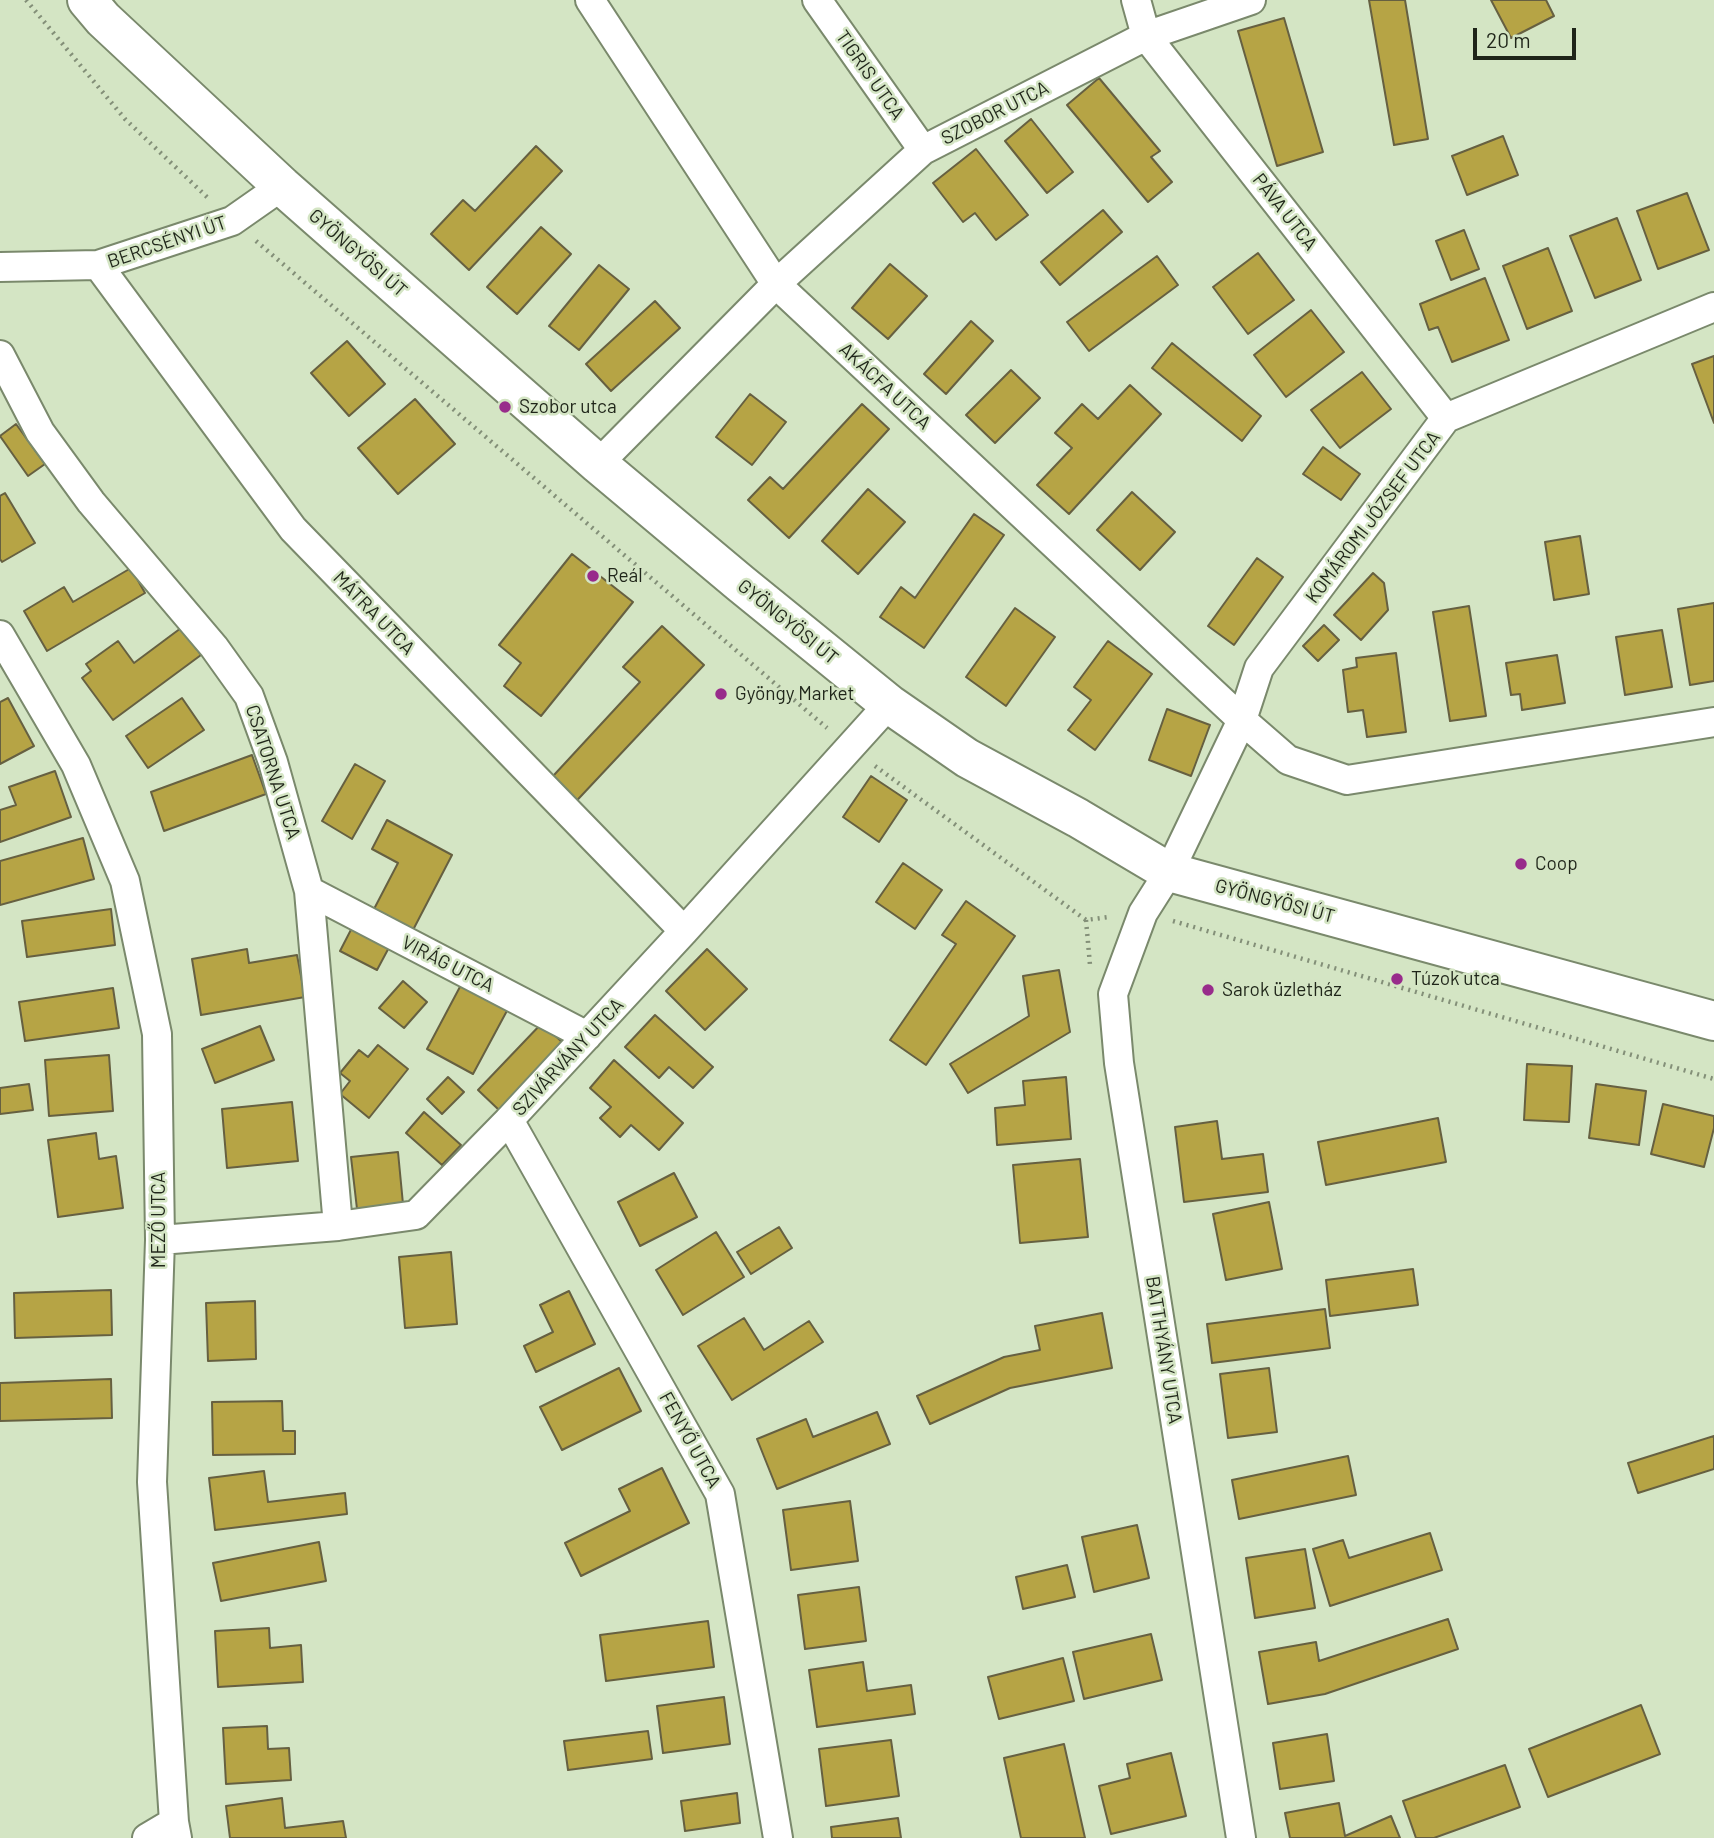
<!DOCTYPE html>
<html>
<head>
<meta charset="utf-8">
<style>
	body { margin:0 }
	#map { position:relative; width:1714px; height:1838px; overflow:hidden; background:#d4e5c4; font-family:Barlow,sans-serif }
	canvas { display:block }
	.scale { position:absolute; left:1473px; top:28px; width:103px; height:32px; box-sizing:border-box; border:4px solid #1f2519; border-top:0; padding-left:9px; font-size:21px; line-height:24px; white-space:nowrap; color:#1f2519; -webkit-text-stroke:5px #d4e5c4; paint-order:stroke }
</style>
</head>
<body>
<div id="map">
<canvas width="1714" height="1838"></canvas>
<div class="scale">20 m</div>
</div>
<script>
const ctx = document.querySelector('canvas').getContext('2d');
ctx.lineJoin = 'round';
function fill(path, color) { ctx.fillStyle = color; ctx.fill(path, 'evenodd'); }
function trace(path, color, width, dash) { ctx.strokeStyle = color; ctx.lineWidth = width; ctx.lineCap = dash ? 'butt' : 'round'; ctx.setLineDash(dash || []); ctx.stroke(path); }
function write(font, color, halo, rows, align = 'center') {
  ctx.font = font + ' Barlow,sans-serif'; ctx.lineWidth = 5; ctx.setLineDash([]); ctx.textBaseline = 'middle'; ctx.strokeStyle = halo; ctx.fillStyle = color; for (const [text, x, y, turn = 0] of rows) {
    ctx.save(); ctx.translate(x, y); ctx.rotate((+turn || 0) * Math.PI / 180); ctx.textAlign = isNaN(turn) ? turn : align; if (halo) ctx.strokeText(text, 0, 0); ctx.fillText(text, 0, 0); ctx.restore();
  }
}
const building = new Path2D(`
	M 1369,0 L 1405,0 L 1428,139 L 1394,145 Z
	M 1491,0 L 1546,0 L 1554,16 L 1511,38 Z
	M 1284,18 L 1323,152 L 1277,166 L 1238,31 Z
	M 1099,78 L 1160,151 L 1151,157 L 1172,182 L 1148,202 L 1067,105 Z
	M 1031,119 L 1073,172 L 1047,193 L 1005,141 Z
	M 1503,136 L 1518,175 L 1467,195 L 1452,156 Z
	M 536,146 L 562,171 L 469,270 L 431,234 L 463,200 L 475,211 Z
	M 976,149 L 1028,215 L 996,240 L 975,213 L 963,222 L 933,183 Z
	M 1687,193 L 1709,250 L 1658,269 L 1637,211 Z
	M 1103,210 L 1122,232 L 1060,285 L 1041,262 Z
	M 1617,218 L 1641,280 L 1595,298 L 1570,236 Z
	M 541,227 L 571,254 L 517,314 L 487,287 Z
	M 1464,230 L 1479,269 L 1451,280 L 1436,241 Z
	M 1548,248 L 1572,311 L 1527,329 L 1503,266 Z
	M 1258,253 L 1294,300 L 1248,334 L 1213,287 Z
	M 1157,256 L 1178,285 L 1089,351 L 1067,322 Z
	M 890,264 L 927,296 L 888,339 L 852,308 Z
	M 599,265 L 629,289 L 579,350 L 549,326 Z
	M 1485,278 L 1509,340 L 1452,362 L 1438,327 L 1429,330 L 1420,304 Z
	M 655,301 L 680,328 L 611,391 L 586,364 Z
	M 1311,310 L 1344,352 L 1286,397 L 1254,355 Z
	M 971,321 L 993,341 L 946,394 L 924,374 Z
	M 347,341 L 385,384 L 349,416 L 311,373 Z
	M 1172,343 L 1261,416 L 1242,441 L 1152,368 Z
	M 1714,356 L 1714,423 L 1692,364 Z
	M 1011,370 L 1040,398 L 995,443 L 966,415 Z
	M 1362,372 L 1391,409 L 1340,448 L 1311,410 Z
	M 1130,385 L 1161,414 L 1069,514 L 1037,485 L 1072,448 L 1055,433 L 1082,404 L 1098,419 Z
	M 750,394 L 786,422 L 752,465 L 716,437 Z
	M 415,399 L 455,444 L 398,494 L 358,448 Z
	M 862,404 L 889,429 L 789,538 L 748,500 L 770,477 L 783,489 Z
	M 16,424 L 45,464 L 28,476 L 0,436 Z
	M 1323,447 L 1360,474 L 1341,500 L 1303,474 Z
	M 868,489 L 905,522 L 858,574 L 822,541 Z
	M 1132,492 L 1175,532 L 1140,570 L 1097,530 Z
	M 5,493 L 35,543 L 2,562 L 0,559 L 0,496 Z
	M 974,514 L 1004,535 L 924,648 L 880,617 L 901,587 L 915,598 Z
	M 1580,536 L 1589,594 L 1554,600 L 1545,542 Z
	M 572,554 L 633,602 L 541,716 L 504,686 L 521,663 L 499,645 Z
	M 1257,558 L 1283,577 L 1234,645 L 1208,626 Z
	M 131,568 L 145,593 L 47,651 L 24,611 L 64,587 L 73,602 Z
	M 1373,573 L 1384,583 L 1388,610 L 1361,640 L 1334,615 Z
	M 1714,603 L 1714,681 L 1690,685 L 1678,609 Z
	M 1469,606 L 1486,716 L 1450,721 L 1433,612 Z
	M 1015,608 L 1055,637 L 1006,706 L 966,677 Z
	M 1324,625 L 1339,640 L 1318,661 L 1303,646 Z
	M 662,626 L 704,665 L 567,811 L 542,788 L 640,682 L 623,667 Z
	M 181,628 L 201,655 L 113,720 L 82,678 L 91,671 L 86,664 L 118,641 L 134,663 Z
	M 1662,630 L 1672,687 L 1625,695 L 1616,637 Z
	M 1108,641 L 1152,674 L 1095,750 L 1068,730 L 1091,700 L 1074,687 Z
	M 1396,653 L 1406,732 L 1367,737 L 1363,710 L 1348,712 L 1343,670 L 1357,667 L 1356,658 Z
	M 1557,655 L 1565,703 L 1522,710 L 1520,694 L 1511,695 L 1506,663 Z
	M 8,698 L 34,746 L 0,764 L 0,702 Z
	M 182,698 L 204,730 L 148,768 L 126,736 Z
	M 1167,709 L 1210,725 L 1191,776 L 1149,760 Z
	M 252,755 L 266,794 L 164,831 L 151,792 Z
	M 355,764 L 385,781 L 352,839 L 322,821 Z
	M 55,771 L 71,817 L 0,842 L 0,810 L 16,805 L 9,787 Z
	M 871,776 L 907,800 L 879,842 L 843,817 Z
	M 387,820 L 452,855 L 413,930 L 374,909 L 398,863 L 372,849 Z
	M 83,838 L 94,879 L 0,905 L 0,861 Z
	M 903,863 L 942,890 L 915,929 L 876,902 Z
	M 966,901 L 1015,936 L 926,1065 L 890,1040 L 956,944 L 942,935 Z
	M 111,909 L 115,945 L 27,957 L 22,921 Z
	M 356,920 L 393,940 L 377,970 L 340,951 Z
	M 247,949 L 249,963 L 297,955 L 305,997 L 201,1015 L 192,959 Z
	M 707,949 L 747,989 L 705,1030 L 666,991 Z
	M 1059,970 L 1070,1032 L 968,1093 L 950,1064 L 1029,1016 L 1023,976 Z
	M 403,981 L 427,1002 L 404,1028 L 379,1008 Z
	M 462,983 L 509,1007 L 473,1074 L 427,1049 Z
	M 113,988 L 119,1028 L 25,1041 L 19,1002 Z
	M 655,1015 L 713,1067 L 693,1088 L 669,1067 L 659,1078 L 625,1047 Z
	M 542,1023 L 564,1044 L 500,1111 L 478,1090 Z
	M 260,1026 L 274,1060 L 215,1083 L 202,1049 Z
	M 378,1045 L 408,1069 L 369,1118 L 340,1094 L 350,1081 L 340,1073 L 359,1050 L 368,1057 Z
	M 109,1055 L 113,1111 L 49,1116 L 45,1060 Z
	M 614,1060 L 683,1123 L 659,1150 L 631,1125 L 620,1137 L 600,1118 L 611,1107 L 590,1088 Z
	M 1527,1064 L 1572,1066 L 1569,1122 L 1524,1120 Z
	M 448,1077 L 464,1092 L 442,1114 L 427,1099 Z
	M 1066,1077 L 1071,1139 L 997,1145 L 995,1108 L 1025,1105 L 1023,1081 Z
	M 29,1084 L 33,1110 L 0,1114 L 0,1088 Z
	M 1596,1084 L 1646,1091 L 1639,1145 L 1589,1138 Z
	M 292,1102 L 298,1161 L 227,1168 L 222,1109 Z
	M 1663,1104 L 1714,1116 L 1714,1128 L 1704,1167 L 1651,1154 Z
	M 424,1112 L 461,1145 L 442,1165 L 406,1133 Z
	M 1438,1118 L 1446,1162 L 1326,1185 L 1318,1142 Z
	M 1217,1121 L 1222,1159 L 1263,1154 L 1268,1192 L 1184,1202 L 1175,1127 Z
	M 96,1133 L 99,1159 L 116,1156 L 123,1208 L 58,1217 L 48,1140 Z
	M 398,1152 L 403,1204 L 357,1209 L 351,1157 Z
	M 1080,1159 L 1088,1237 L 1020,1243 L 1013,1165 Z
	M 674,1173 L 697,1217 L 640,1246 L 618,1202 Z
	M 1269,1202 L 1282,1269 L 1226,1280 L 1213,1214 Z
	M 779,1227 L 792,1248 L 751,1274 L 737,1252 Z
	M 716,1232 L 744,1277 L 683,1315 L 656,1270 Z
	M 451,1252 L 457,1324 L 405,1328 L 399,1257 Z
	M 1413,1269 L 1418,1305 L 1330,1316 L 1326,1280 Z
	M 111,1290 L 112,1335 L 15,1338 L 14,1293 Z
	M 569,1291 L 595,1344 L 536,1372 L 524,1346 L 553,1332 L 540,1305 Z
	M 255,1301 L 256,1359 L 208,1361 L 206,1303 Z
	M 1325,1309 L 1330,1348 L 1212,1363 L 1207,1324 Z
	M 1102,1313 L 1112,1368 L 1010,1388 L 930,1424 L 917,1396 L 1004,1357 L 1040,1350 L 1035,1326 Z
	M 744,1318 L 764,1350 L 809,1321 L 823,1342 L 732,1400 L 698,1346 Z
	M 619,1368 L 641,1411 L 562,1450 L 540,1407 Z
	M 1269,1368 L 1277,1432 L 1228,1438 L 1220,1374 Z
	M 111,1379 L 112,1418 L 0,1421 L 0,1383 Z
	M 282,1401 L 283,1431 L 295,1431 L 295,1454 L 213,1455 L 212,1402 Z
	M 877,1412 L 890,1444 L 777,1489 L 757,1439 L 806,1419 L 813,1437 Z
	M 1714,1436 L 1714,1469 L 1638,1493 L 1628,1463 Z
	M 1348,1456 L 1356,1495 L 1239,1519 L 1232,1480 Z
	M 662,1468 L 689,1523 L 581,1576 L 565,1543 L 630,1511 L 619,1489 Z
	M 264,1471 L 268,1502 L 345,1493 L 347,1514 L 215,1530 L 209,1478 Z
	M 850,1501 L 858,1561 L 791,1570 L 783,1510 Z
	M 1137,1525 L 1149,1578 L 1094,1592 L 1082,1537 Z
	M 1430,1533 L 1442,1570 L 1330,1606 L 1313,1549 L 1343,1540 L 1349,1558 Z
	M 319,1542 L 326,1581 L 221,1601 L 213,1563 Z
	M 1305,1549 L 1315,1608 L 1255,1618 L 1246,1558 Z
	M 1067,1565 L 1075,1597 L 1023,1609 L 1016,1577 Z
	M 859,1587 L 866,1641 L 805,1649 L 798,1595 Z
	M 1448,1619 L 1458,1649 L 1325,1694 L 1268,1704 L 1259,1652 L 1316,1642 L 1319,1661 Z
	M 708,1621 L 714,1667 L 606,1681 L 600,1635 Z
	M 269,1628 L 270,1648 L 301,1645 L 303,1682 L 218,1687 L 215,1631 Z
	M 1151,1634 L 1162,1680 L 1084,1699 L 1073,1652 Z
	M 1063,1658 L 1074,1701 L 999,1719 L 988,1677 Z
	M 863,1662 L 867,1691 L 911,1685 L 915,1714 L 817,1727 L 809,1670 Z
	M 724,1697 L 730,1744 L 663,1753 L 657,1706 Z
	M 1641,1705 L 1660,1754 L 1548,1797 L 1529,1749 Z
	M 267,1726 L 268,1749 L 289,1748 L 291,1780 L 226,1784 L 223,1728 Z
	M 648,1731 L 652,1759 L 568,1770 L 564,1741 Z
	M 1327,1734 L 1334,1781 L 1280,1789 L 1273,1743 Z
	M 891,1740 L 899,1796 L 826,1806 L 819,1749 Z
	M 1064,1744 L 1085,1838 L 1021,1838 L 1004,1758 Z
	M 1171,1753 L 1186,1816 L 1111,1834 L 1099,1786 L 1130,1778 L 1127,1764 Z
	M 1505,1765 L 1520,1807 L 1434,1838 L 1416,1838 L 1403,1801 Z
	M 737,1793 L 740,1823 L 685,1831 L 681,1801 Z
	M 282,1798 L 285,1828 L 343,1821 L 346,1838 L 230,1838 L 226,1806 Z
	M 1339,1803 L 1345,1836 L 1391,1816 L 1400,1838 L 1290,1838 L 1285,1813 Z
	M 898,1818 L 901,1838 L 832,1838 L 831,1827 Z`);
const path = new Path2D(`
	M 26,0 L 125,119 L 208,198
	M 256,241 L 827,728
	M 875,766 L 1086,920 L 1109,917
	M 1086,920 L 1090,965
	M 1173,921 L 1714,1079`);
const street = new Path2D(`
	M 590,0 L 776,284 L 1242,720 L 1288,760 L 1347,780 L 1714,722
	M 817,0 L 923,150
	M 1136,0 L 1146,36 L 1446,418
	M 98,265 L 293,529 L 684,931
	M 0,267 L 98,265 L 232,221 L 282,186
	M 0,355 L 40,432 L 91,502 L 214,647 L 249,696 L 273,762 L 309,891 L 338,1226
	M 598,464 L 776,284 L 923,150 L 1146,36 L 1251,0
	M 0,635 L 76,765 L 125,881 L 157,1034 L 160,1240 L 152,1482 L 174,1822 L 177,1838
	M 309,891 L 587,1036
	M 509,1120 L 720,1494 L 778,1838
	M 160,1240 L 338,1226 L 416,1215 L 509,1120 L 684,931 L 889,704
	M 147,1838 L 174,1822
	M 1241,1838 L 1119,1063 L 1113,994 L 1143,913 L 1169,872 L 1242,720 L 1259,668 L 1446,418 L 1714,307`);
const secondary = new Path2D(`
	M 87,0 L 103,19 L 282,186 L 598,464 L 740,583 L 889,704 L 967,758 L 1078,818 L 1169,872 L 1714,1021`);
const markers = [
	[505,407,7,"#982b8b"],
	[593,576,7,"#982b8b"],
	[721,694,7,"#982b8b"],
	[1521,864,7,"#982b8b"],
	[1397,979,7,"#982b8b"],
	[1208,990,7,"#982b8b"]
];
const streetNames = [
	["TIGRIS UTCA",870,75,55],
	["SZOBOR UTCA",995,113,-27],
	["PÁVA UTCA",1285,212,52],
	["BERCSÉNYI ÚT",167,242,-19],
	["GYÖNGYÖSI ÚT",358,253,41],
	["AKÁCFA UTCA",885,386,43],
	["KOMÁROMI JÓZSEF UTCA",1373,517,-53],
	["MÁTRA UTCA",374,613,46],
	["GYÖNGYÖSI ÚT",788,622,39],
	["CSATORNA UTCA",273,772,72],
	["GYÖNGYÖSI ÚT",1275,901,15],
	["VIRÁG UTCA",448,964,27],
	["SZIVÁRVÁNY UTCA",568,1057,-47],
	["MEZŐ UTCA",159,1220,-90],
	["BATTHYÁNY UTCA",1164,1350,81],
	["FENYŐ UTCA",690,1440,61]
];
const poiNames = [
	["Szobor utca",519,407],
	["Reál",607,576],
	["Gyöngy Market",735,694],
	["Coop",1535,864],
	["Túzok utca",1411,979],
	["Sarok üzletház",1222,990]
];
fill(building, '#b6a445');
trace(building, '#666041', 2);
trace(street, '#7a896c', 32);
trace(secondary, '#7a896c', 42);
trace(path, '#838f78', 4.5, [2, 5]);
trace(street, '#fff', 28);
trace(secondary, '#fff', 38);
for (const [x, y, r, color] of markers) { const dot = new Path2D(); dot.arc(x, y, r, 0, 2 * Math.PI); ctx.fillStyle = color; ctx.fill(dot); trace(dot, '#d4e5c4', 2.5); }
write('19px', '#1f2519', '#d4e5c4', streetNames);
write('19px', '#1f2519', '#d4e5c4', poiNames, 'left');
</script>
</body>
</html>
